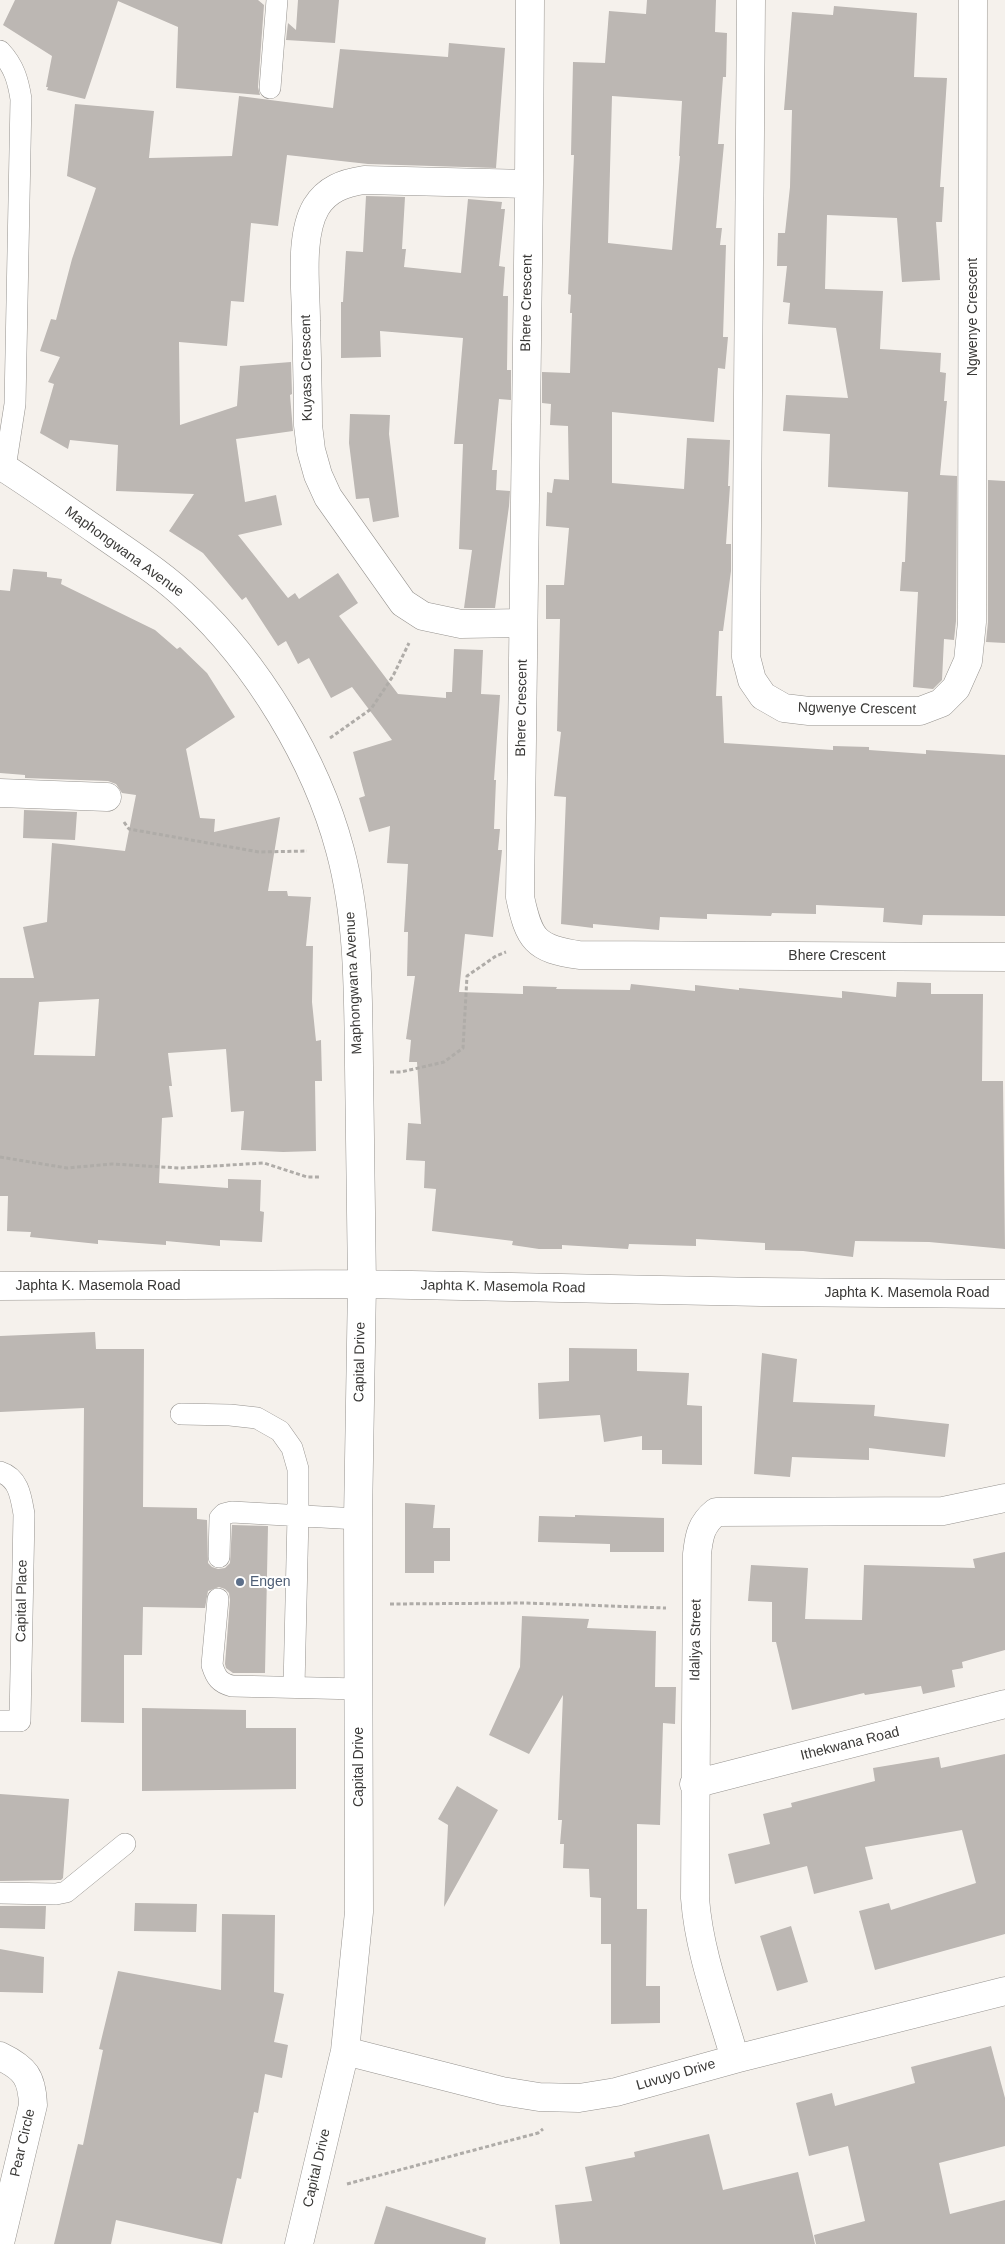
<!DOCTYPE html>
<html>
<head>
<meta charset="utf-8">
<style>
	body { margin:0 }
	canvas { display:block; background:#f5f1ec }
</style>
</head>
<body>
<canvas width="1005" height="2244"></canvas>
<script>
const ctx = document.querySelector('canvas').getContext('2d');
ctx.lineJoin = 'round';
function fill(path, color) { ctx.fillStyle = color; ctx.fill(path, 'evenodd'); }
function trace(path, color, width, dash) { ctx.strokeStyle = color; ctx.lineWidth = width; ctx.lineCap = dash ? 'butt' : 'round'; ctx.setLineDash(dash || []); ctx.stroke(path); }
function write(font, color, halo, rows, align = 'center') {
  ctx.font = font + ' Helvetica,sans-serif'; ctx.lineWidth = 4; ctx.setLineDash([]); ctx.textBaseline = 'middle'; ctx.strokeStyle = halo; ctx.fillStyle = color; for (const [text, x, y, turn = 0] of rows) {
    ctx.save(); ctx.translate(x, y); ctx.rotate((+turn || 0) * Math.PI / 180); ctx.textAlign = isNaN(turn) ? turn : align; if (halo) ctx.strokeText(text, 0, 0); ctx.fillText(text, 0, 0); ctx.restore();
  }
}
const building = new Path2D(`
	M 15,0 L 258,0 L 264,5 L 258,87 L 260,95 L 176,88 L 178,27 L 118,1 L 85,99 L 47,90 L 48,87 L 46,87 L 52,56 L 3,25 Z
	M 298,0 L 339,0 L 335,43 L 286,40 L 288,23 L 296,30 Z
	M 647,0 L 716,0 L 715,32 L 727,33 L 726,77 L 723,77 L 718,144 L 724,144 L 716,228 L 722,228 L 720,245 L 726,245 L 723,337 L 728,337 L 725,369 L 718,368 L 714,422 L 612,412 L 612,483 L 684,489 L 687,438 L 730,440 L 728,486 L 730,486 L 726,544 L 731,544 L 731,571 L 723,631 L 719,631 L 716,696 L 722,696 L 724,743 L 833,750 L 833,746 L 869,747 L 869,750 L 926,754 L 926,750 L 1005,755 L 1005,916 L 923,915 L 922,925 L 883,922 L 884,908 L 816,905 L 816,914 L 772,913 L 771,916 L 707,914 L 707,919 L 660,917 L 659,930 L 593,924 L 593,928 L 561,924 L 566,797 L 554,796 L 561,732 L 557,731 L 560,619 L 546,619 L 546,585 L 564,585 L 569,528 L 546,526 L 547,492 L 552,493 L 554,479 L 569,480 L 568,426 L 550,425 L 551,404 L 542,403 L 542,372 L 570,373 L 572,313 L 570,313 L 571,295 L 568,294 L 574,155 L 571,155 L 573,62 L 605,63 L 609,11 L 646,14 ZM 612,96 L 682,101 L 679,156 L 680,156 L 672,250 L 608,243 Z
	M 834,6 L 917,13 L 914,77 L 947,78 L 940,187 L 944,187 L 942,222 L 936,222 L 940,280 L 902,282 L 897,218 L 827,215 L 825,289 L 883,291 L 880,349 L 941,353 L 940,372 L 946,373 L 944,401 L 947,401 L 940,475 L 957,476 L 956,621 L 954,640 L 944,639 L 942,680 L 933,689 L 913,687 L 918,592 L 900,591 L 902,562 L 905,562 L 908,492 L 828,487 L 830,434 L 783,431 L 786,395 L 848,398 L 836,328 L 788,324 L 790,303 L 783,302 L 787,266 L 777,266 L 778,233 L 785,233 L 790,187 L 792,110 L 784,110 L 792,12 L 833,15 Z
	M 449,43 L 505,48 L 496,168 L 368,164 L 287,155 L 278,226 L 251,223 L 244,302 L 231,301 L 227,346 L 179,342 L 180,425 L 237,406 L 240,366 L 291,362 L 292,394 L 290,395 L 293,431 L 236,439 L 245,502 L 276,495 L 282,525 L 238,535 L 288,598 L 295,593 L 299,599 L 338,573 L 358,603 L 339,616 L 398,694 L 446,698 L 446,692 L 452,692 L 454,649 L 483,650 L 481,694 L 500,695 L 494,780 L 496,780 L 494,829 L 500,829 L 498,850 L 502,850 L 493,937 L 465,934 L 459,992 L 523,994 L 523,986 L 557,987 L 556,989 L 630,990 L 631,984 L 695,991 L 695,985 L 739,990 L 739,988 L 842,998 L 842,991 L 896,997 L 897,982 L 931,983 L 931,994 L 983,994 L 982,1081 L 1003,1081 L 1005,1249 L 929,1242 L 855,1241 L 853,1257 L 803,1251 L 765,1250 L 765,1243 L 696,1239 L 696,1246 L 629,1244 L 628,1249 L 562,1245 L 562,1249 L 539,1249 L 512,1245 L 513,1241 L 432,1231 L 436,1189 L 424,1188 L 425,1161 L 406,1160 L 408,1123 L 421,1124 L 417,1062 L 409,1062 L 411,1040 L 406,1039 L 415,976 L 407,976 L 408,932 L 404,932 L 408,864 L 387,863 L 390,826 L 369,832 L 359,798 L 365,796 L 353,752 L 392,740 L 352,687 L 331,698 L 309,658 L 298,664 L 286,641 L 278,646 L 246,597 L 242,600 L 203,553 L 169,531 L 194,494 L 116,491 L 118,445 L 70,440 L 68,449 L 40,433 L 54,384 L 48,382 L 60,357 L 40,351 L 51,319 L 56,320 L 72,259 L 96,188 L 67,176 L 75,104 L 154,111 L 149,158 L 232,156 L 239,96 L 333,108 L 340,49 L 448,57 Z
	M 366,196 L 405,197 L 402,249 L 406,249 L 404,267 L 461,273 L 468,199 L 502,202 L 501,209 L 505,209 L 499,266 L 505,267 L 503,296 L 508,296 L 507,370 L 511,370 L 511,400 L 499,399 L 492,470 L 497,470 L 496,490 L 510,491 L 509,506 L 495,608 L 464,608 L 472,550 L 459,549 L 463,444 L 454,444 L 463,338 L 380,331 L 381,357 L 341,358 L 341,302 L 343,302 L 346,251 L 363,252 Z
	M 350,414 L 390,415 L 389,434 L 399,517 L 373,522 L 369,498 L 356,499 L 349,443 Z
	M 988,480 L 1005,481 L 1005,643 L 986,642 L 988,622 Z
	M 13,569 L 47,572 L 47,577 L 62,579 L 61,584 L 155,630 L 177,649 L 180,647 L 207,673 L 235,717 L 186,749 L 200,818 L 215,819 L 214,832 L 280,817 L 268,891 L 287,891 L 288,896 L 311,897 L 306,946 L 313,946 L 312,1002 L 316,1041 L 321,1040 L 322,1081 L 315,1081 L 316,1151 L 283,1152 L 241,1150 L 244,1111 L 231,1112 L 226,1049 L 168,1053 L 172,1086 L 169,1086 L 173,1117 L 162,1118 L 159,1183 L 228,1188 L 228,1179 L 261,1180 L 260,1211 L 264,1212 L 262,1242 L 220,1240 L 220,1246 L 166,1241 L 166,1245 L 98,1240 L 98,1244 L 30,1237 L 31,1232 L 7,1231 L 8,1196 L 0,1196 L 0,978 L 34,978 L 23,927 L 47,922 L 52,843 L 125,851 L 136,795 L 122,793 L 116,784 L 108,781 L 25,778 L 25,775 L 0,773 L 0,590 L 10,591 ZM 99,999 L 95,1056 L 34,1055 L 39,1002 Z
	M 24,810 L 77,812 L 75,840 L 23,838 Z
	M 95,1332 L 96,1349 L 144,1349 L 143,1507 L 197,1508 L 197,1519 L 207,1520 L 208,1563 L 212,1567 L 218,1569 L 225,1568 L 230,1563 L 232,1525 L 268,1526 L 265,1673 L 233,1673 L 226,1668 L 225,1664 L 230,1600 L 229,1593 L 225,1589 L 219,1587 L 208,1591 L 205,1608 L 143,1607 L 142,1655 L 124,1655 L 124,1723 L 81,1722 L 84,1408 L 0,1412 L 0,1336 Z
	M 569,1348 L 637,1349 L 637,1371 L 689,1373 L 687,1405 L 702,1406 L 702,1465 L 662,1464 L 662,1450 L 642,1450 L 642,1436 L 604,1442 L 600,1415 L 539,1419 L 538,1383 L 569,1381 Z
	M 762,1353 L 797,1359 L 793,1402 L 875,1405 L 874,1416 L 949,1424 L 945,1457 L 869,1448 L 869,1460 L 792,1457 L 790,1477 L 754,1474 Z
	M 405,1503 L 435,1505 L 433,1528 L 450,1528 L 450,1561 L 434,1561 L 434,1573 L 405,1573 Z
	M 575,1515 L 664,1518 L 664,1552 L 610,1552 L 610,1544 L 538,1542 L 539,1516 L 575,1517 Z
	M 1005,1552 L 1005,1650 L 962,1662 L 963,1668 L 952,1670 L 955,1687 L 923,1694 L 921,1686 L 865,1695 L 864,1693 L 792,1710 L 776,1642 L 772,1642 L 772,1602 L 748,1601 L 751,1565 L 808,1568 L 805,1619 L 862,1620 L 864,1565 L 975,1568 L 973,1559 Z
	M 522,1616 L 589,1619 L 587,1628 L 656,1631 L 655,1687 L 676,1687 L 675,1724 L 663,1723 L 660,1825 L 637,1824 L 637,1909 L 647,1909 L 646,1986 L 660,1986 L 660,2023 L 611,2024 L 611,1944 L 601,1944 L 601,1898 L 590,1897 L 589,1869 L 563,1868 L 564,1844 L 560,1844 L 562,1820 L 558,1820 L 563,1695 L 529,1754 L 489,1735 L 520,1667 Z
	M 142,1708 L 246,1710 L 246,1728 L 296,1728 L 296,1789 L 142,1791 Z
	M 1005,1754 L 1005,1934 L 875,1970 L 859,1911 L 889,1903 L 891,1910 L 976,1883 L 962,1830 L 865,1847 L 873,1879 L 814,1894 L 807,1866 L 735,1884 L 728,1854 L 770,1844 L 763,1814 L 792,1807 L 791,1803 L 875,1781 L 873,1768 L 939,1757 L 941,1768 Z
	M 457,1786 L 498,1810 L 444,1907 L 448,1825 L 438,1819 Z
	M 0,1794 L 69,1799 L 63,1878 L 61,1880 L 0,1881 Z
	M 135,1903 L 197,1904 L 196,1932 L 134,1931 Z
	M 0,1906 L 46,1906 L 45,1929 L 0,1928 Z
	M 222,1914 L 275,1915 L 274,1992 L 284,1994 L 274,2042 L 288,2045 L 282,2078 L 265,2074 L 258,2113 L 254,2112 L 241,2179 L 237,2178 L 222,2244 L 116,2220 L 111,2244 L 54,2244 L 78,2144 L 83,2145 L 103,2050 L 99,2049 L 118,1971 L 221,1990 Z
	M 791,1926 L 808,1982 L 777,1991 L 760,1936 Z
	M 0,1949 L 44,1957 L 43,1993 L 0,1992 Z
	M 991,2046 L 1005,2098 L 1005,2146 L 939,2163 L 950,2214 L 1005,2200 L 1005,2244 L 816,2244 L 814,2235 L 865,2221 L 848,2146 L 809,2156 L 796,2103 L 832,2093 L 835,2106 L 915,2083 L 911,2067 Z
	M 709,2134 L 723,2190 L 798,2172 L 815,2244 L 560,2244 L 555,2205 L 592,2201 L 585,2167 L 635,2157 L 634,2152 Z
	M 386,2206 L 486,2238 L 485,2244 L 374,2244 Z`);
const path = new Path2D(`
	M 330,738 L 371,709 L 393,676 L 409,643
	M 124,822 L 129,829 L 259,852 L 307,851
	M 390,1072 L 401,1072 L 444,1062 L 463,1048 L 467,976 L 496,956 L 506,952
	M 0,1157 L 67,1168 L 112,1164 L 180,1168 L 264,1163 L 307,1177 L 321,1177
	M 390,1604 L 526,1603 L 666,1608
	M 347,2184 L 538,2133 L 543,2129`);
const lane = new Path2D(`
	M 0,51 C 14,66 18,80 21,99 L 15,404 L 5,468
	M 270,88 L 277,0
	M 181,1414 L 230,1415 L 257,1418 L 280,1431 L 292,1448 L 298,1469 L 298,1516 L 294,1687
	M 0,1472 C 19,1478 21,1497 24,1514 L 20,1721 L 0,1721
	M 219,1557 L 220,1518 L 224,1514 L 232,1512 L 358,1519
	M 218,1599 L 212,1665 C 216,1678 220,1683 232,1686 L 359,1689
	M 0,1893 L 56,1894 L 66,1892 L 125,1844`);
const street = new Path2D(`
	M 530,0 L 529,184 L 520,897 C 529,939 535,949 579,955 L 1005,957
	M 751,0 L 746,657 L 752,680 L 763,696 L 784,708 L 809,711 L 920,711 L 941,703 L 956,688 L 968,661 L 972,622 L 973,0
	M 523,623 L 461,624 L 423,616 L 403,603 L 328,497 L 318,475 L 311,450 L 308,425 C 308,391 307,356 306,321 C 306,288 299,236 316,207 C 327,189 344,183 364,180 L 529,184
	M 0,793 L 107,797
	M 694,1784 L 1005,1704
	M 345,2051 L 502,2091 L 539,2097 L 579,2098 L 616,2092 L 735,2059 L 1005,1991
	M 0,2056 C 25,2068 32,2077 33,2105 L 0,2243
	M 735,2059 C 720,2006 699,1953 695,1898 L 697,1554 C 699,1536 701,1524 716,1512 L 943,1511 L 1005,1498
	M 299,2244 L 345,2051 L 359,1912 L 358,1519 L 362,1284`);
const secondary = new Path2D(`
	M 0,465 C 33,486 64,508 96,530 C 127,552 161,573 189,600 C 257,663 316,760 340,850 C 359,920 358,994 359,1066 C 360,1139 361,1212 362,1284
	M 0,1286 L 362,1284 L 761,1292 L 1005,1294`);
const markers = [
	[240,1582,5,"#5c6f8a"]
];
const streetNames = [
	["Bhere Crescent",527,303,-89],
	["Ngwenye Crescent",973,317,-90],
	["Kuyasa Crescent",307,368,-91],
	["Maphongwana Avenue",124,552,36],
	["Bhere Crescent",522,708,-89],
	["Ngwenye Crescent",857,709,1],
	["Bhere Crescent",837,956],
	["Maphongwana Avenue",354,983,-93],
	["Japhta K. Masemola Road",98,1286],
	["Japhta K. Masemola Road",503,1287,1],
	["Japhta K. Masemola Road",907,1293],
	["Capital Drive",360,1362,-89],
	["Capital Place",22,1601,-89],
	["Idaliya Street",696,1640,-89],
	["Ithekwana Road",850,1744,-14],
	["Capital Drive",359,1767,-90],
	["Luvuyo Drive",676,2075,-16],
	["Pear Circle",23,2143,-77],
	["Capital Drive",317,2168,-77]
];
const serviceNames = [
	["Engen",250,1582]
];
fill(building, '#bcb7b3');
trace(lane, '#96938f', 22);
trace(street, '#96938f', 29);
trace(secondary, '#96938f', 29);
trace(path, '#afaca8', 3, [4, 2.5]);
trace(lane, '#fff', 21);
trace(street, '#fff', 28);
trace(secondary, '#fff', 28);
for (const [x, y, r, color] of markers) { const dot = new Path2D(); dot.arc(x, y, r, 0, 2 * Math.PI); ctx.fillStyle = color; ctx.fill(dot); trace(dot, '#fff', 2); }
write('14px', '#3a3937', '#fff', streetNames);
write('14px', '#4e5e75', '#fff', serviceNames, 'left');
</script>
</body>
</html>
